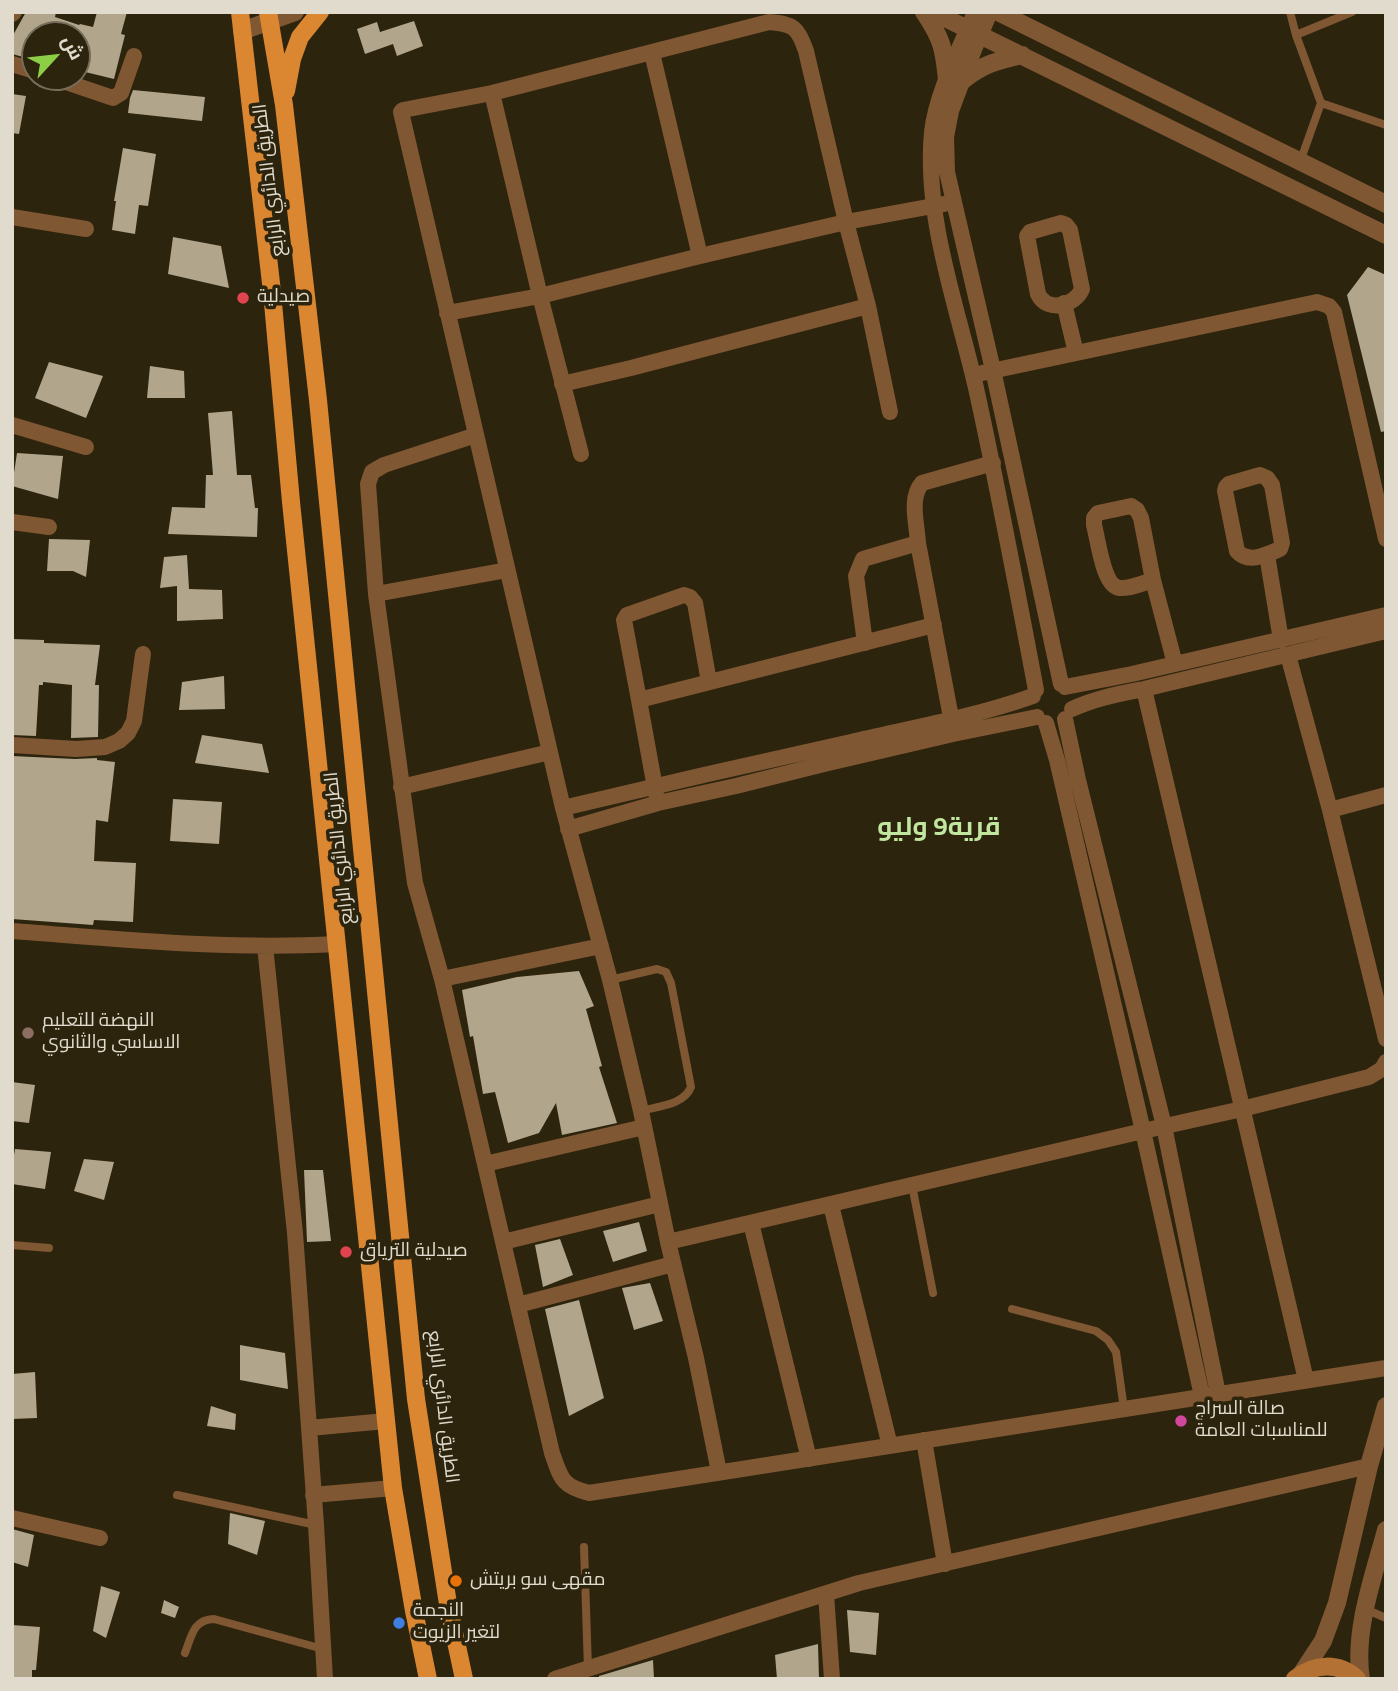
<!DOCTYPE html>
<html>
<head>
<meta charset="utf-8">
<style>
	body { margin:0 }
	#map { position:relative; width:1398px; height:1691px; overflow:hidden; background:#2d240e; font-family:Georgia,Cairo,serif }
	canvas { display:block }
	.frame { position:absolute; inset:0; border:14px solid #e0dbcd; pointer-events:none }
	.north { position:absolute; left:21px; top:21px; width:70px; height:70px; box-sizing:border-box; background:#2d240e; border:2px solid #756d5a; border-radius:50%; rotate:63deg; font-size:19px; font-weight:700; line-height:28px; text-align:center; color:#e0dbcd }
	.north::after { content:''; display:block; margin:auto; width:24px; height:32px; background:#8cce45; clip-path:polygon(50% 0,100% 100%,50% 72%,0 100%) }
</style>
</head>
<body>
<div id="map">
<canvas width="1398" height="1691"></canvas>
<div class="frame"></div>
<div class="north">ش</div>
</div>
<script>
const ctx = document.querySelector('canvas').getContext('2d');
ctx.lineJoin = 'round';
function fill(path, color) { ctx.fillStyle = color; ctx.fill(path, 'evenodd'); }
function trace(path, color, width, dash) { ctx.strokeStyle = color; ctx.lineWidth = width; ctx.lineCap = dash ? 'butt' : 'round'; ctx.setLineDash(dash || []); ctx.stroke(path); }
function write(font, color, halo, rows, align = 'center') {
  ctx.font = font + ' Georgia,Cairo,serif'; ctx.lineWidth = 7; ctx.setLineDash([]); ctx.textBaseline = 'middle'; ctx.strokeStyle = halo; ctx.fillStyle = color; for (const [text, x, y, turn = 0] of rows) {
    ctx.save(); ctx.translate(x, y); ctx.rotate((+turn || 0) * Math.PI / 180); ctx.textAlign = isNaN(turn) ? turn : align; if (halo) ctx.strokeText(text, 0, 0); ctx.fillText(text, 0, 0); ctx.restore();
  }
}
const building = new Path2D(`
	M 26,12 L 56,12 L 55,17 L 79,25 L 80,24 L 93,27 L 97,12 L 127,12 L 121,34 L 125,35 L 114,79 L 77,70 L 77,35 L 35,35 L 35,60 L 12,54 L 12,37 Z
	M 414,21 L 423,46 L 397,56 L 393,44 L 365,54 L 357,29 L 377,22 L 380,32 Z
	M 133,90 L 205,97 L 202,121 L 128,113 L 130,98 Z
	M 12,94 L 26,96 L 19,134 L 12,133 Z
	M 123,148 L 156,154 L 148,206 L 139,205 L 135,234 L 112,230 L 116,201 L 114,201 Z
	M 173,237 L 221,246 L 229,288 L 168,274 Z
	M 1368,267 L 1386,275 L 1386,431 L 1381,432 L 1347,295 Z
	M 49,362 L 103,376 L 86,418 L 35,398 Z
	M 150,366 L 184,371 L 185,398 L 147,398 Z
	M 232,411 L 237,475 L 251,475 L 255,508 L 258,508 L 257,537 L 168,534 L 172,507 L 205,508 L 206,475 L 213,475 L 208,413 Z
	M 17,453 L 63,456 L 58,499 L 12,486 Z
	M 49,539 L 90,540 L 86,577 L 73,571 L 47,571 Z
	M 187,555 L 189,589 L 222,590 L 223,619 L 177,621 L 177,586 L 160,588 L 164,557 Z
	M 12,639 L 44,640 L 44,643 L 100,645 L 95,685 L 99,685 L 98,737 L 71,738 L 72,685 L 43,682 L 43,685 L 39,685 L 36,736 L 12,735 Z
	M 224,676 L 225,709 L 179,710 L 182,682 Z
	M 202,735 L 262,744 L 269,773 L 195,763 Z
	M 12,756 L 75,759 L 97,758 L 97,760 L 115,762 L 108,822 L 96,820 L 94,861 L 136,863 L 133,922 L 94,920 L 93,925 L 12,919 Z
	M 173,799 L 222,802 L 219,844 L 170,841 Z
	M 579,971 L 594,1006 L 586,1009 L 602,1066 L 599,1067 L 617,1123 L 562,1135 L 556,1103 L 539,1133 L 508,1143 L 495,1092 L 483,1094 L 473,1036 L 470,1037 L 462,990 L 517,977 Z
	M 12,1082 L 35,1085 L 29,1123 L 12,1121 Z
	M 15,1149 L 51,1152 L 45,1189 L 12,1184 L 12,1167 Z
	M 84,1159 L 114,1162 L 104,1200 L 74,1191 Z
	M 304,1170 L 323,1170 L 331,1241 L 307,1242 Z
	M 639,1222 L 647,1251 L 613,1262 L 603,1231 Z
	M 560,1239 L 573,1275 L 543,1287 L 535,1245 Z
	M 650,1283 L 663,1321 L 634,1330 L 622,1288 Z
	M 579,1300 L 604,1398 L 569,1416 L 545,1309 Z
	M 240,1345 L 285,1353 L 288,1389 L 240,1380 Z
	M 35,1372 L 37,1418 L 12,1419 L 12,1374 Z
	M 211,1406 L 236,1414 L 235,1430 L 207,1426 Z
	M 230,1513 L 265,1521 L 257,1555 L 228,1544 Z
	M 12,1529 L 34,1535 L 28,1567 L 12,1562 Z
	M 101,1586 L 120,1592 L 106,1638 L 93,1631 Z
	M 164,1600 L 179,1607 L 175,1618 L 161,1613 Z
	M 847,1610 L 879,1613 L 876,1655 L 850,1652 Z
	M 12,1625 L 40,1627 L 36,1670 L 32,1670 L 32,1679 L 12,1679 Z
	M 818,1644 L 819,1679 L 777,1679 L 775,1655 Z
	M 653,1660 L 654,1679 L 599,1679 L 599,1676 Z`);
const service = new Path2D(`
	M 1290,12 L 1296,35 L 1321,103 L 1300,162
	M 1296,35 L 1352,12
	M 1321,103 L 1386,125
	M 610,980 L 657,969 L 666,972 L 671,983 L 691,1087 C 684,1105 658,1106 641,1111
	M 912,1185 L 933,1293
	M 12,1245 L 49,1248
	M 1012,1309 L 1096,1331 L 1108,1340 L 1116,1352 L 1124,1409
	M 177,1495 L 316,1525
	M 584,1547 L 588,1669
	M 1365,1609 L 1386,1618
	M 185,1653 C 192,1635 193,1620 214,1619 L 323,1649`);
const minor = new Path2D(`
	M 975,12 C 960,48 936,94 932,132 C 924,218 957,305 976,388 C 998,488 1017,589 1036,690
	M 990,12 L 975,47 L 951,111 L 946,137 L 947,172 L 993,370 L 1061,684
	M 12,14 L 14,12
	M 652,53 L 700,256
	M 12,64 L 35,71
	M 51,77 L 113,98 L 121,93 L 134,56
	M 492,93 L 540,296 L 581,454
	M 12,217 L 86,229
	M 1061,223 L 1066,225 L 1070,230 L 1082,289 C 1075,306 1047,313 1038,294 L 1027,236 L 1030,232 Z
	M 1064,303 L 1076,353
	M 447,313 L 540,296 L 700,256 L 846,222 L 944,204
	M 982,373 L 1317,302 L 1329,306 L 1334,312 L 1386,539
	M 562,384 L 631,368 L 868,306
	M 12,425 L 86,447
	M 476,435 L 384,465 L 372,472 L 368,484 L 376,594 L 415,883 L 442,979 L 552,1453 C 561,1478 561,1486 589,1493 L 1386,1368
	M 1260,475 L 1267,478 L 1272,485 L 1282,543 L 1280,549 C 1266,555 1248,564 1237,551 L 1225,491 L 1226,487 L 1229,484 Z
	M 12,522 L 49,527
	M 918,543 C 917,524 909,498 922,483 L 993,463
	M 1267,555 L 1281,640
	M 1153,580 C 1143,583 1130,589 1120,588 C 1103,587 1098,539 1094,525 L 1094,518 L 1098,513 L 1131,506 L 1137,510 L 1141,518 L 1153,580 L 1175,664
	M 376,594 L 507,570
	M 865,643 L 856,576 L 863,559 L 918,543 L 953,728
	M 1288,655 L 1330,810 L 1386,1039
	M 1065,687 L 1132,674 L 1386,615
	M 1144,689 L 1306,1380
	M 639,700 L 624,620 L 627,615 L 684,595 L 690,597 L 695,603 L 709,682
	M 1072,709 C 1096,698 1119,694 1144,689 L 1386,631
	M 1065,719 L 1078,780 L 1164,1126 L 1218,1394
	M 1046,723 L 1057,760 L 1143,1131 L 1202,1396
	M 12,745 L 76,749 L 105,747 L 119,741 L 128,733 L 134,721 L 143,654
	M 401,787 L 550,752
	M 656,793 L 639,700 L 934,625
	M 563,808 C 659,785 755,763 851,742 C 911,728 974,717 1033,696
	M 1330,810 L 1386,795
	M 568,829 L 658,803 L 736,786 L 824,764 L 953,734 L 1037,717
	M 12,931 C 120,939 228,950 336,944
	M 265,946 L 295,1233 L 316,1525 L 325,1679
	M 442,979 L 601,946
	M 485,1164 L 644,1127
	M 831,1205 L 890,1446
	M 751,1223 L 809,1459
	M 503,1242 L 660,1204
	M 668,1242 L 1143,1131 L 1242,1109 L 1369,1077 L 1382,1069 L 1386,1062
	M 518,1305 L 673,1264
	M 309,1428 L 386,1421
	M 924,1440 L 945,1564
	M 719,1472 L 696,1358 L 668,1242 L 641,1111 L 610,980 L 563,808 L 401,112 L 403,110 L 492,93 L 769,22 C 793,24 798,27 806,51 L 846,222 L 868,306 L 890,412
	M 313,1495 L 393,1488
	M 12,1518 L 100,1538
	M 826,1594 L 832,1679
	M 555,1679 L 859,1583 L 1369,1466`);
const tertiary = new Path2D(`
	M 924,12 C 942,39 944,48 947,80
	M 933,12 L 1386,235
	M 998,12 L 1386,204
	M 242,31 L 295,12
	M 962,81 C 983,64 996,61 1022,55
	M 1302,1673 L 1323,1641 L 1337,1603 L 1369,1466 L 1386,1406
	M 1361,1679 C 1353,1632 1374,1575 1386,1530`);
const secondary = new Path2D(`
	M 1295,1679 C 1314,1663 1339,1662 1357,1679`);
const primary = new Path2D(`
	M 240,12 L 272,292 L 291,502 L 393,1488 L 414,1611 L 428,1679
	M 268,12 L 284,105 L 318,400 L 416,1399 L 448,1604 L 464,1679
	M 286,91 L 292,59 L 300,37 L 320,12`);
const markers = [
	[243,298,7,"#e0444e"],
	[28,1033,7,"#8d6e63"],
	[346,1252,7,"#e0444e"],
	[1181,1421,7,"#d1479c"],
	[456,1581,7,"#e8710a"],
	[399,1623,7,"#3f7fe0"]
];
const streetNames = [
	["الطريق الدائري الرابع",271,180,-97],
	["الطريق الدائري الرابع",341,848,-96],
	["الطريق الدائري الرابع",441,1407,83]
];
const poiNames = [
	["صيدلية",257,298],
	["النهضة للتعليم",42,1022],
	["الاساسي والثانوي",42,1044],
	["صيدلية الترياق",360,1252],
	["صالة السراج",1195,1410],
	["للمناسبات العامة",1195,1432],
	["مقهى سو بريتش",470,1581],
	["النجمة",413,1612],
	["لتغير الزيوت",413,1634]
];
const districtNames = [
	["قرية9 وليو",939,830]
];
fill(building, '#b1a58c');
trace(service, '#805733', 8);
trace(minor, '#805733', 16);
trace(tertiary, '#805733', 18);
trace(secondary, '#b37234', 18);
trace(primary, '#db8731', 18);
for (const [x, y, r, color] of markers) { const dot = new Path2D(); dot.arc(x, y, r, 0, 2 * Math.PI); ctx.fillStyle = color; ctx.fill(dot); trace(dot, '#2d240e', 2.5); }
write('19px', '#e0dbcd', '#2d240e', streetNames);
write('19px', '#e0dbcd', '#2d240e', poiNames, 'left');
write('bold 26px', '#c0e6a0', '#2d240e', districtNames);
</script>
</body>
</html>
